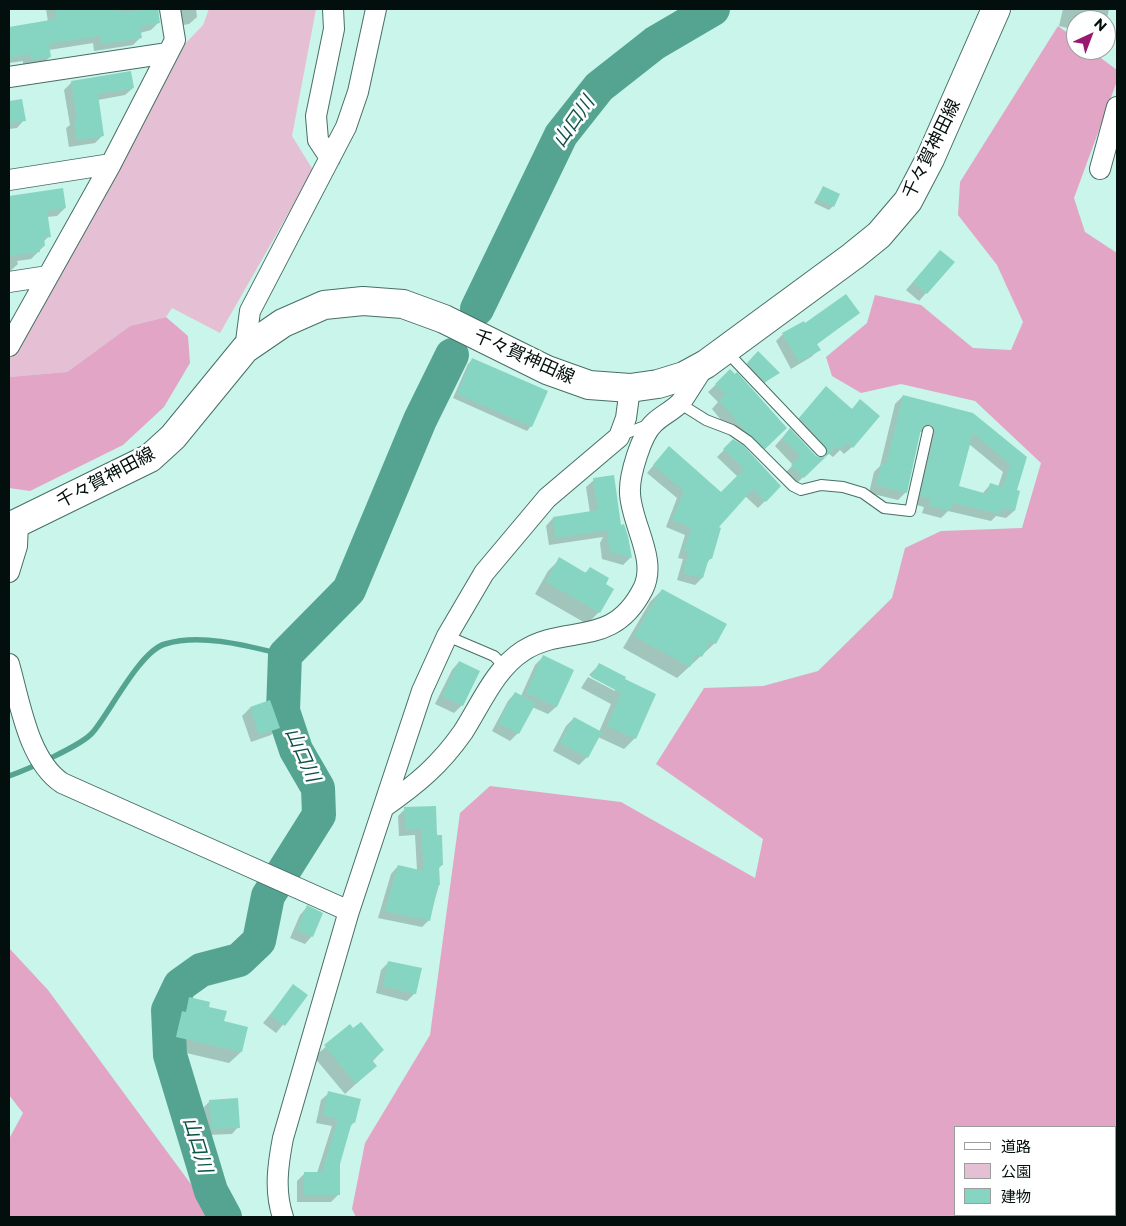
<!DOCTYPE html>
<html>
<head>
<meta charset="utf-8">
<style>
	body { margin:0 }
	#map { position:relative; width:1126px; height:1226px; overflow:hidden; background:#caf5ea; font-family:Montserrat,"Noto Sans JP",sans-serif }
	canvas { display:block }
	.frame { position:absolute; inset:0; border:10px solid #020f0c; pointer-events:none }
	.legend { position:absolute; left:954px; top:1126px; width:162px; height:90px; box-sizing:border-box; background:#fff; border:1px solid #9a9f9e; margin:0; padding:6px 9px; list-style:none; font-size:15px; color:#020f0c }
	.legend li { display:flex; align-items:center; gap:10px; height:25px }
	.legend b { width:25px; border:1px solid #9a9f9e }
	.north { position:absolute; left:1066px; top:10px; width:50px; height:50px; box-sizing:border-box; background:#fff; border:1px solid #9a9f9e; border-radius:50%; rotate:43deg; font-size:14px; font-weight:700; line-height:20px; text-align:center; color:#020f0c }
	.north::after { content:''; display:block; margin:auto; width:18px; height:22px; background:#991970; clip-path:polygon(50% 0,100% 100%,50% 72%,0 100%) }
</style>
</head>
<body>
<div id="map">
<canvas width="1126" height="1226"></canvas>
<div class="frame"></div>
<ul class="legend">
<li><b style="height:6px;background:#fff"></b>道路</li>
<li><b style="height:14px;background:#e5bfd3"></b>公園</li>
<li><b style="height:14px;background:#86d5c2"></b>建物</li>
</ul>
<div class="north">N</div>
</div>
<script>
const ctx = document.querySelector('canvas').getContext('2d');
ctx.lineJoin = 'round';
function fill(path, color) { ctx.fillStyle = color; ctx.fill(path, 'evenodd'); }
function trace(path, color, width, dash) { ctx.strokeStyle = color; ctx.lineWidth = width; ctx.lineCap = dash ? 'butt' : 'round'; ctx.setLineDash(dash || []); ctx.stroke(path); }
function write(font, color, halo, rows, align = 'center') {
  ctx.font = font + ' Montserrat,"Noto Sans JP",sans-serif'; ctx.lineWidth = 5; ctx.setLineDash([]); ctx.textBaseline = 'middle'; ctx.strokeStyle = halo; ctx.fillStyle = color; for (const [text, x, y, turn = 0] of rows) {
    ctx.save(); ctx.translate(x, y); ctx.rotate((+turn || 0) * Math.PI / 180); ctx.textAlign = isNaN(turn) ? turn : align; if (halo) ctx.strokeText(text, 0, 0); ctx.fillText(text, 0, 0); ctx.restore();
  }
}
const green = new Path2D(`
	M 209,9 L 316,9 L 292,136 L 313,170 L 220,333 L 172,308 L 166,317 L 130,326 L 67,372 L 9,377 L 9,355 L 184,45 L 203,25 Z`);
const forest = new Path2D(`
	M 1058,26 L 1076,39 L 1076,50 L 1090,50 L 1117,70 L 1117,81 L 1074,198 L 1085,232 L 1117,253 L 1117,1217 L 356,1217 L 352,1209 L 365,1143 L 430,1035 L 460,813 L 490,786 L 621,802 L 755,878 L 763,839 L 656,764 L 704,688 L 763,686 L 818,671 L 892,598 L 905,548 L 941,531 L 1022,528 L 1041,463 L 975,401 L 901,384 L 861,393 L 832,376 L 826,357 L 867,323 L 875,295 L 921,305 L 973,348 L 1011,350 L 1023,322 L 997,265 L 958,215 L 960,182 ZM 955,1127 L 1115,1127 L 1115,1215 L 955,1215 Z
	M 166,317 L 188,336 L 190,363 L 164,407 L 123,445 L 30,491 L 9,488 L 9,377 L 67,372 L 130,326 Z
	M 9,948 L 48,990 L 196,1191 L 209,1217 L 9,1217 L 9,1139 L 23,1113 L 9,1095 Z`);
const shadow = new Path2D(`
	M 46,9 L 158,9 L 159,22 L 151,30 L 140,33 L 141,37 L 133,45 L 94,51 L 93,43 L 49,50 L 50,57 L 42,64 L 23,67 L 23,61 L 9,63 L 9,28 L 48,22 Z
	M 171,9 L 196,9 L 197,17 L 189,24 L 176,26 Z
	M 1063,9 L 1109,9 L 1106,23 L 1106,20 L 1076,20 L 1076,30 L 1059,26 Z
	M 72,82 L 133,88 L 125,95 L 98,100 L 102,136 L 95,143 L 69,147 L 66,128 L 70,125 L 64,90 Z
	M 21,100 L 24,120 L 17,128 L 9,129 L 9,102 Z
	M 823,187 L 833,206 L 829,210 L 814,203 Z
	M 62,189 L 65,208 L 57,216 L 46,217 L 49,236 L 43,242 L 44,246 L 31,259 L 17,261 L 18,264 L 9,272 L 9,197 Z
	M 940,251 L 926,293 L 919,301 L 906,290 Z
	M 858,313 L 816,345 L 819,350 L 811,357 L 791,369 L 776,341 L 783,334 Z
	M 758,353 L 778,373 L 756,389 L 740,371 Z
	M 473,359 L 531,426 L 527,431 L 453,398 L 468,364 Z
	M 730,371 L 785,428 L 757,456 L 735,437 L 712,409 L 718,402 L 708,392 Z
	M 819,396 L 851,410 L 860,401 L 852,447 L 844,454 L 840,450 L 833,457 L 828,453 L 795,485 L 784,474 L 793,465 L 775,446 L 782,438 L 819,458 L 819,455 L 792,426 Z
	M 903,396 L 1026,458 L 1016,491 L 1014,511 L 1006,518 L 996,516 L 991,521 L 948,511 L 941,518 L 922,513 L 924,507 L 913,504 L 928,441 L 922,432 L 919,432 L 906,492 L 898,500 L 869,493 L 874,472 L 880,466 L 895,404 ZM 969,444 L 1003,472 L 998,487 L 990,485 L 982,494 L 957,487 Z
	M 733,441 L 780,486 L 758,508 L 745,496 L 717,528 L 711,558 L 707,563 L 702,578 L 695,585 L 677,580 L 683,559 L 678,558 L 685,535 L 666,527 L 677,498 L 647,473 L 669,447 L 721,494 L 738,477 L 717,457 Z
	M 594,480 L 627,536 L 630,558 L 623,565 L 602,559 L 600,543 L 603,537 L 549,545 L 546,526 L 553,518 L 590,513 L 586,487 Z
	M 560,559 L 585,573 L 590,568 L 599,612 L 587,624 L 535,594 L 548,571 Z
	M 662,590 L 715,643 L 677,678 L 623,648 L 650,602 Z
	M 543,657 L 573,671 L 556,707 L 548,714 L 532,707 L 518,733 L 510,741 L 492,731 L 508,701 L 515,693 L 521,696 L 535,665 Z
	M 459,662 L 462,705 L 454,713 L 435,704 L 452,670 Z
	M 600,664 L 624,678 L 635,738 L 624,749 L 598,737 L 587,757 L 579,765 L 553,751 L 566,726 L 574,718 L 599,732 L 611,704 L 581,688 L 588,677 L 615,691 L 615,689 L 589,675 Z
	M 269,701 L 278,727 L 271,735 L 251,742 L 242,716 L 250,708 Z
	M 405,809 L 436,836 L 442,865 L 438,869 L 439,885 L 429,920 L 422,927 L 378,918 L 391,874 L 398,866 L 417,870 L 415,835 L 399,836 L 398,816 Z
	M 307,907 L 312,936 L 305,944 L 290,938 L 300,915 Z
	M 389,962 L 415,993 L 407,1001 L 376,993 L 381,970 Z
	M 294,986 L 307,996 L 276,1033 L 263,1023 Z
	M 190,999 L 208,1008 L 223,1022 L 241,1052 L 229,1063 L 165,1048 L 170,1024 L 176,1018 L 178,1011 Z
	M 350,1026 L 383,1050 L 372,1062 L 375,1066 L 345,1094 L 314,1057 Z
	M 329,1093 L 354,1122 L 350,1127 L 339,1164 L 339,1194 L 331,1202 L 297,1202 L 297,1181 L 304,1174 L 317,1173 L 332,1126 L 316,1123 L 321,1100 Z
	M 210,1101 L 238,1127 L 232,1134 L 206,1135 L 204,1107 Z`);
const stream = new Path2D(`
	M 9,776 C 26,770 83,745 93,732 C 110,712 140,651 165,644 C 202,633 248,646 285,655`);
const river = new Path2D(`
	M 477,309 L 561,135 L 599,87 L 655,43 L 713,9
	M 225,1217 L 211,1191 L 170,1055 L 168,1010 L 180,985 L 201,970 L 239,960 L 259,941 L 268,896 L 319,815 L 318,788 L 296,750 L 283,711 L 285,655 L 349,590 L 420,420 L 452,355`);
const building = new Path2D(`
	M 55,9 L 116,9 L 119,12 L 158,9 L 160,23 L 140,27 L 142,38 L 102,44 L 100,36 L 49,44 L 51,57 L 31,60 L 30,54 L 9,58 L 9,27 L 56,19 Z
	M 131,71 L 134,88 L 98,94 L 104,136 L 77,140 L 74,119 L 77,119 L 71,81 Z
	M 22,99 L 26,121 L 9,123 L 9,101 Z
	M 823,186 L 840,194 L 834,207 L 817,199 Z
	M 63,188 L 66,208 L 47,211 L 51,237 L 44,238 L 45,246 L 39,247 L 40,252 L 9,256 L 9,196 Z
	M 940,250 L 955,262 L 927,294 L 913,282 Z
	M 846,294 L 860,313 L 817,344 L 821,350 L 799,362 L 782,333 L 804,321 L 805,323 Z
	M 758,351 L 780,373 L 765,382 L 747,363 Z
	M 472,358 L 548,391 L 532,427 L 457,394 Z
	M 730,369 L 735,374 L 737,372 L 787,428 L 765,449 L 743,429 L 719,400 L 725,394 L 715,384 Z
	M 826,386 L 852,409 L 860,399 L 880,416 L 853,448 L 847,443 L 841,450 L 837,446 L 804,478 L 791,465 L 800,456 L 782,438 L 790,428 L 816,456 L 822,458 L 826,456 L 826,447 L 799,418 Z
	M 903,395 L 973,413 L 1027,457 L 1017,490 L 1020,491 L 1015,511 L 1001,508 L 1000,514 L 952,503 L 950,511 L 929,505 L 931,499 L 920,496 L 935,433 L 933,426 L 929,424 L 921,429 L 907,493 L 876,485 L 882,463 L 886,464 ZM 973,433 L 1010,464 L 1003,487 L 990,483 L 987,494 L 959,486 Z
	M 733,439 L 744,446 L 781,486 L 766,502 L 753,489 L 719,527 L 721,528 L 712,559 L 709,558 L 703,578 L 683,573 L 689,552 L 684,551 L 691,528 L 672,520 L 684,491 L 653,465 L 669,446 L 721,492 L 744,469 L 723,449 Z
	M 614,475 L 621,525 L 624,524 L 628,536 L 632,558 L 610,552 L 607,534 L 609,530 L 556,538 L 553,517 L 598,510 L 593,478 Z
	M 559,557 L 586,573 L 590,567 L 609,578 L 606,584 L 614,589 L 600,613 L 546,582 Z
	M 662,589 L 727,624 L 716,644 L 711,641 L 702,657 L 697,654 L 690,667 L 634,636 Z
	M 543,655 L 574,670 L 557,707 L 526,693 Z
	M 459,661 L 480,671 L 463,706 L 442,696 Z
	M 599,663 L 626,677 L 625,679 L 656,694 L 636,739 L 607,726 L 621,693 L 591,677 Z
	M 515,692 L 536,703 L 519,734 L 498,723 Z
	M 270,700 L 280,728 L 259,735 L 250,707 Z
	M 574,717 L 602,732 L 588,758 L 560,743 Z
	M 436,806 L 437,835 L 442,835 L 443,865 L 439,866 L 440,885 L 438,885 L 430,921 L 385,911 L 398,865 L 424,871 L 421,829 L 406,830 L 404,807 Z
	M 307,905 L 323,913 L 313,937 L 297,930 Z
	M 388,961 L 422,968 L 416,994 L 383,986 Z
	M 293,984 L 308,995 L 285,1026 L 270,1015 Z
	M 189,997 L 210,1002 L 209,1007 L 227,1011 L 224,1021 L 248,1027 L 242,1052 L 176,1037 L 182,1011 L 186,1012 Z
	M 361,1022 L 384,1050 L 372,1060 L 377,1066 L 356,1084 L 324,1045 L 350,1024 L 353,1028 Z
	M 328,1091 L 361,1099 L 355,1123 L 352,1122 L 340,1164 L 340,1195 L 304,1195 L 304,1172 L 322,1172 L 338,1119 L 323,1115 Z
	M 238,1098 L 240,1128 L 212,1129 L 209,1100 Z`);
const service = new Path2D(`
	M 726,351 L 821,451
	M 679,403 L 706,420 L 732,430 L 748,441 L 793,486 L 801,490 L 821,485 L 843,487 L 863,493 L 884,508 L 910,511 L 928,431
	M 619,436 L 650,424
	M 447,636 L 494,656 L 499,661 L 501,670`);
const minor = new Path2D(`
	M 9,77 L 168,53
	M 330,158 L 318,140 L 316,116 L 334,29 L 333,9
	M 1100,169 L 1117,107
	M 9,180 L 111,164
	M 9,282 L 48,276
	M 9,346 L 111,164 L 175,40 L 170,9
	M 245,349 L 250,311 L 346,127 L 358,92 L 376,9
	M 9,572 L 17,546 L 18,523
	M 9,664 C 20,702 28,760 62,783 L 349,911
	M 384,807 C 417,784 440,765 463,732 C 481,704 495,669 523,651 C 566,623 612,650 643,589 C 658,559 631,524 630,493 C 629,476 641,435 654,423 C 662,415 674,410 681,402 C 689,391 696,378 704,367
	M 283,1217 C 274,1191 278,1164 283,1138 L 349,911 L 422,691 L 447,636 L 484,573 L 547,498 L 619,437 L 626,418 L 630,388`);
const secondary = new Path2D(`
	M 9,527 L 150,458 L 173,437 L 245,349 L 283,323 L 324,305 L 363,301 L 403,304 L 444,319 L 547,370 L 589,385 L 630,388 L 658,384 L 684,376 L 706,364 L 853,256 L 879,235 L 908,201 L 930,159 L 996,9`);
const streetNames = [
	["千々賀神田線",932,149,-64],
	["千々賀神田線",524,357,24],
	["千々賀神田線",106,478,-28]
];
const waterNames = [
	["山口川",574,122,-55],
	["山口川",302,755,66],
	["山口川",197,1145,73]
];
fill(green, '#e5bfd3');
fill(forest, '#e2a5c6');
fill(shadow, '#0003');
trace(stream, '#55a492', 5.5);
trace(river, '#55a492', 34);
fill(building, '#86d5c2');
trace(service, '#476f65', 12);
trace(minor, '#476f65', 22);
trace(secondary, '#476f65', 30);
trace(service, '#fff', 10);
trace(minor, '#fff', 20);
trace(secondary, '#fff', 28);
write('18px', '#020f0c', '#fff', streetNames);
write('italic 19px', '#0e5245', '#fff', waterNames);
</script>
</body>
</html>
